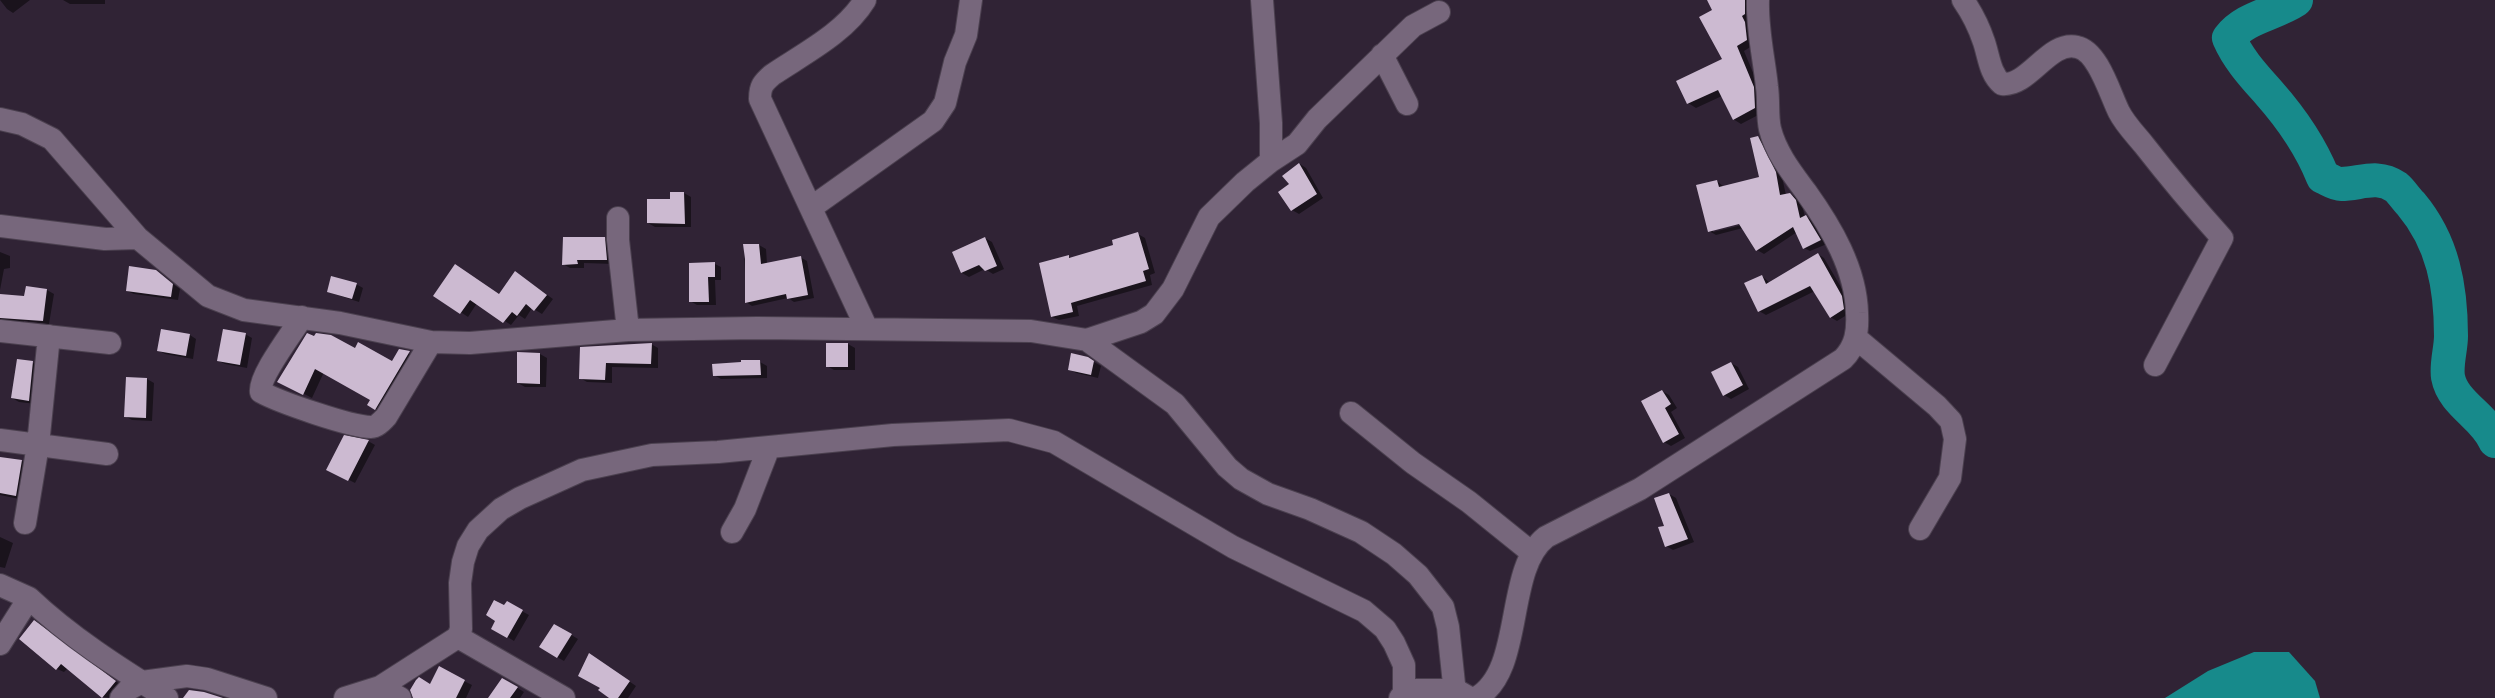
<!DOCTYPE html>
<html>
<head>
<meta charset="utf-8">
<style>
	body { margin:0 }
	canvas { display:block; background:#302335 }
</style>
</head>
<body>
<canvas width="2495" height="698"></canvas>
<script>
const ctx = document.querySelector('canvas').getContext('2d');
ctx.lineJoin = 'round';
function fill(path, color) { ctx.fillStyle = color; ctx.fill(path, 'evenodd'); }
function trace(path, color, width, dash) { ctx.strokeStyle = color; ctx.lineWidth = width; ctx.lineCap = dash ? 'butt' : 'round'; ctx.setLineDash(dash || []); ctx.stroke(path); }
const water = new Path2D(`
	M 2254,652 L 2289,652 L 2315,681 L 2320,698 L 2165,698 L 2208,671 Z`);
const shadow = new Path2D(`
	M 0,0 L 30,0 L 13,13 L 7,9 Z
	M 63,0 L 105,0 L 105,4 L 70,4 Z
	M 1709,0 L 1754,0 L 1755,44 L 1744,51 L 1761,92 L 1762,113 L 1741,124 L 1733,119 L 1722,96 L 1696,108 L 1688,103 L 1724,60 L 1714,11 Z
	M 1758,137 L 1765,141 L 1782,177 L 1786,195 L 1790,194 L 1797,198 L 1802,205 L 1805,217 L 1812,220 L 1827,244 L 1810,251 L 1804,248 L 1797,232 L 1764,254 L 1757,250 L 1743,228 L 1716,235 L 1709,231 L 1717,181 L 1724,187 L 1760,178 ZM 1745,221 L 1746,224 L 1713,232 L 1713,230 Z
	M 1300,164 L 1306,168 L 1323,198 L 1299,214 L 1292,210 L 1290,185 Z
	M 684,193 L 691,197 L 691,227 L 655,227 L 648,223 L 671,200 Z
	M 1138,234 L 1145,238 L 1155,273 L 1150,275 L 1152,285 L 1077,306 L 1079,316 L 1059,320 L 1052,317 L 1069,257 L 1072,258 L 1115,246 Z
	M 985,238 L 992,242 L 1004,269 L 993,274 L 985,269 L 969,277 L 962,273 L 953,253 Z
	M 605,239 L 611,243 L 613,264 L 584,263 L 584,268 L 570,268 L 563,264 Z
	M 744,245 L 759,245 L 766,249 L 767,264 L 800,257 L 807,261 L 814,298 L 794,302 L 788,298 L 752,306 L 746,302 Z
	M 0,252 L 10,256 L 10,268 L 4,269 L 0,290 Z
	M 1818,254 L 1824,258 L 1849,301 L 1850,313 L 1837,321 L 1830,317 L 1815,291 L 1766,315 L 1759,311 L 1762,276 L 1770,283 Z
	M 715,264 L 721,267 L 721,280 L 715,280 L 716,305 L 697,305 L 690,301 Z
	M 155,271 L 180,289 L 178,300 L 134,294 L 127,291 Z
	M 522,277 L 553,299 L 542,314 L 532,308 L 525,319 L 519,315 L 511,325 L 477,303 L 468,317 L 435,295 L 500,295 Z
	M 356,284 L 363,288 L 359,302 L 328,292 Z
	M 47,290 L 54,294 L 49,324 L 24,321 L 24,323 L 0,323 L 0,296 L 26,297 Z
	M 245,334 L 252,338 L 247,368 L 225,364 L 219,361 Z
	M 190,335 L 196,339 L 193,359 L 165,354 L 158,350 Z
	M 651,344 L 658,348 L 658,368 L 612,367 L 612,383 L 587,382 L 580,378 L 581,348 Z
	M 827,344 L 848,344 L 855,348 L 855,370 L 834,370 L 827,366 Z
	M 355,350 L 392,363 L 399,350 L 418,357 L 384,413 L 369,405 L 372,399 L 324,372 L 312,398 L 279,381 Z
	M 540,354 L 547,358 L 546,387 L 525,387 L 518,383 Z
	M 1087,358 L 1101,366 L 1098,378 L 1076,373 L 1069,369 Z
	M 760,362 L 767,366 L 767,378 L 721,379 L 714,375 Z
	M 33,363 L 40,366 L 36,404 L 19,402 L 12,398 Z
	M 1731,363 L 1738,367 L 1749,389 L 1731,399 L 1724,395 Z
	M 127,378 L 147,379 L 154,383 L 152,421 L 132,420 L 125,416 Z
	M 1662,391 L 1669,395 L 1677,408 L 1671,412 L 1685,438 L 1671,446 L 1664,442 Z
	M 368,441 L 375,445 L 355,483 L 335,473 Z
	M 0,458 L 22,461 L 30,466 L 24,500 L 0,495 Z
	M 1669,494 L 1676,498 L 1694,542 L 1673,550 L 1666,546 L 1666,526 Z
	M 0,537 L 13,543 L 5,568 L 0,567 Z
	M 507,603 L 529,615 L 514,641 L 493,628 Z
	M 41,625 L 122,686 L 112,698 L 103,697 L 68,668 L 64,672 L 57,669 Z
	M 555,625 L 578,639 L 564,661 L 557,657 Z
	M 597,659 L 636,686 L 628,698 L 611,698 L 601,688 Z
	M 503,679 L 524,692 L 520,698 L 497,698 Z
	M 464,681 L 472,685 L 466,698 L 414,698 L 431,685 Z`);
const river = new Path2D(`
	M 2296,0 C 2273,15 2245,17 2229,38 C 2238,59 2254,76 2269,93 C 2292,119 2310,145 2323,177 C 2328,179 2335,184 2341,184 C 2360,184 2377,174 2396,187 C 2401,191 2406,199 2411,204 C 2443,242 2451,287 2451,336 C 2451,349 2446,364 2448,377 C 2453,404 2485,416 2495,441`);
const building = new Path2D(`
	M 1707,0 L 1745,0 L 1745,14 L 1742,16 L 1745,22 L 1747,40 L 1737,46 L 1754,87 L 1755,108 L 1733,120 L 1718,90 L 1687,104 L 1676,81 L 1722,59 L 1699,17 L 1712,10 Z
	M 1758,136 L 1776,172 L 1780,195 L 1790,193 L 1796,200 L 1800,218 L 1806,215 L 1821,240 L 1803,249 L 1793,227 L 1756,251 L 1739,224 L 1708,232 L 1696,185 L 1717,180 L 1719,187 L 1759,177 L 1750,138 Z
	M 1299,163 L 1317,194 L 1291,211 L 1278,192 L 1289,184 L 1282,176 Z
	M 670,192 L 684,192 L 685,224 L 647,223 L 647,199 L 670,199 Z
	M 1138,232 L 1149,269 L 1143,271 L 1146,281 L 1071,303 L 1073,312 L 1051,317 L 1039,263 L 1069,255 L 1069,258 L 1113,245 L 1112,240 Z
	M 563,237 L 605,237 L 607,260 L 577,260 L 578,264 L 562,265 Z
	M 985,237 L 997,266 L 985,271 L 979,265 L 961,273 L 952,252 Z
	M 743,244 L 759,244 L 761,264 L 801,256 L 808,295 L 787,299 L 786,294 L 745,303 L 745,259 Z
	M 1818,253 L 1842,296 L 1844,309 L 1830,318 L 1810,286 L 1758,312 L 1744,283 L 1762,275 L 1766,284 Z
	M 715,262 L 715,277 L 708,277 L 709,302 L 689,302 L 689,263 Z
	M 455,264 L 499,294 L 515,271 L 547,295 L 534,311 L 526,304 L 517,316 L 512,312 L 503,323 L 470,300 L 460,314 L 433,296 Z
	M 129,266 L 156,270 L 173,284 L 171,297 L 126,291 Z
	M 331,276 L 357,283 L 352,299 L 327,292 Z
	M 26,286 L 47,289 L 43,321 L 0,318 L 0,294 L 24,296 Z
	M 161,329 L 190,334 L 186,356 L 157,351 Z
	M 223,329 L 246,333 L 240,365 L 217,361 Z
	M 307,333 L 314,336 L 316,333 L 331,335 L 355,348 L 358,342 L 392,361 L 399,349 L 410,351 L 375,410 L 367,405 L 370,400 L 315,369 L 303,395 L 277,382 Z
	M 652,343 L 651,364 L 606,363 L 605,380 L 579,379 L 580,347 Z
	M 826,343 L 848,343 L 848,367 L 826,367 Z
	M 517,352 L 540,353 L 540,384 L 517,383 Z
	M 1071,353 L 1088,357 L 1094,361 L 1091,375 L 1068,370 Z
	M 17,359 L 33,361 L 29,401 L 11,398 Z
	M 741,360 L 760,360 L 761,375 L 713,376 L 712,364 L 741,362 Z
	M 1731,362 L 1743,385 L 1723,396 L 1711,372 Z
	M 126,377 L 147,378 L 146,418 L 124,417 Z
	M 1662,390 L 1671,404 L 1665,408 L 1679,434 L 1663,443 L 1641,401 Z
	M 344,435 L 369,440 L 348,481 L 326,470 Z
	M 0,457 L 22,460 L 16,496 L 0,493 Z
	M 1669,493 L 1688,539 L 1665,547 L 1658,527 L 1664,526 L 1654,498 Z
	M 494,600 L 504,605 L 507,601 L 523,610 L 507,638 L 491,629 L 495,621 L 486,615 Z
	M 34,620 L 116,681 L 102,698 L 61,664 L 56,670 L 19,639 Z
	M 554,624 L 572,634 L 557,658 L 539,647 Z
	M 589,653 L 630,681 L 618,698 L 609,698 L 598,690 L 600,688 L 578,676 Z
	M 439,666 L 465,680 L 456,698 L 413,698 L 410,690 L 416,680 L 419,677 L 430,684 Z
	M 502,678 L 518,687 L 510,698 L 488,698 Z
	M 189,690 L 204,692 L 223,698 L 183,698 Z`);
const street = new Path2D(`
	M 865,0 C 845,33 803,54 772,75 C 763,83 760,86 760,99 L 867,329
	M 1963,0 C 1972,13 1979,27 1984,42 C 1989,57 1990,74 2002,84 C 2029,87 2049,40 2077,47 C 2098,51 2110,94 2119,112 C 2125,124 2136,135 2144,145 C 2169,177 2195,208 2222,238 L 2155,365
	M 1382,55 L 1407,104
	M 0,119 L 22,124 L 52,139 L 138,238 L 208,296 L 244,310 L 340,323 L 431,342 L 470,343 L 628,330 L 757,328 L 1031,331 L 1087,340 L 1175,404 L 1227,467 L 1241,479 L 1268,494 L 1310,509 L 1361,532 L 1394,554 L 1418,575 L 1443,607 L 1448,627 L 1454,684 L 1456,690 L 1470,698
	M 1271,161 L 1297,144 L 1317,119 L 1413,26 L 1439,12
	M 812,207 L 933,121 L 945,103 L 955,62 L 966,35 L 971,0
	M 618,218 L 618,240 L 628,330
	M 0,226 L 105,239 L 138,238
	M 302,317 C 293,332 258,377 261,392 C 279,402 351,427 371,427 C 377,427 382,421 386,417 L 431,342
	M 0,331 L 110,343
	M 1856,338 L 1937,406 L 1951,421 L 1955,439 L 1950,478 L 1920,529
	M 1087,340 L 1141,322 L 1154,314 L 1173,289 L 1209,217 L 1245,182 L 1271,161 L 1271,123 L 1262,0
	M 1351,413 L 1413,463 L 1469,502 L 1531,552
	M 0,440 L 107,454
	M 25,523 L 38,445 L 49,336
	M 732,532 L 745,509 L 769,447
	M 0,585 L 29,598 L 0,644
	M 29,598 C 70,637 119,668 167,698
	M 458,637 L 564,698
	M 380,687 L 400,698
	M 121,698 L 129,689 L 142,682 L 187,676 L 207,679 L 266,698
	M 345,698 L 380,687 L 458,637 L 461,629 L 460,583 L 463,562 L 468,546 L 478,530 L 501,509 L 520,498 L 582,470 L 652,455 L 718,452 L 893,435 L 1009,430 L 1054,442 L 1233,547 L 1364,611 L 1385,629 L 1394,643 L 1404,665 L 1404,693
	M 1400,698 L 1404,693 L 1416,690 L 1456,690
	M 1476,698 C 1525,671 1504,570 1546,537 L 1640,489 L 1843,359 C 1856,346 1858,331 1857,313 C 1856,269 1831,227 1806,192 C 1792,173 1776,153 1770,129 C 1767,116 1769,101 1767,87 C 1764,58 1757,30 1758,0`);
fill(water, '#178a8b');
fill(shadow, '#0007');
trace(river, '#178a8b', 34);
fill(building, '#ccbad1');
trace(street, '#4b404f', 24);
trace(street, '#77677c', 22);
</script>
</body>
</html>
